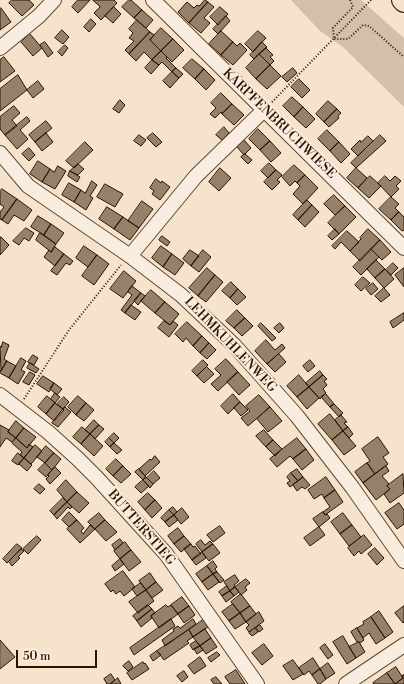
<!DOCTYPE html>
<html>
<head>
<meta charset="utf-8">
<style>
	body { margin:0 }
	#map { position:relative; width:404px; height:684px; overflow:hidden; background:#f5e3cc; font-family:"Libre Bodoni",serif }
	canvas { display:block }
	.scale { position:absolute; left:16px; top:650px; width:81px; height:18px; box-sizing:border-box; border:2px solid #2e1400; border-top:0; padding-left:5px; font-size:12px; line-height:14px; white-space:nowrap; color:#2e1400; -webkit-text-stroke:3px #f8edde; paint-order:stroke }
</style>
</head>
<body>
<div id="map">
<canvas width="404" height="684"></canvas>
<div class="scale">50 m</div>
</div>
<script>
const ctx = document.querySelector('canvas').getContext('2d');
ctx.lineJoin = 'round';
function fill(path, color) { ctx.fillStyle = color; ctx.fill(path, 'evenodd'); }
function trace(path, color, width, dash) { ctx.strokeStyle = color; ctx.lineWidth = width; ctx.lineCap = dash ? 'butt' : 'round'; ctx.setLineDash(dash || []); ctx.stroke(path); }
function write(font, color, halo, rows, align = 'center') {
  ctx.font = font + ' "Libre Bodoni",serif'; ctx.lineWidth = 4; ctx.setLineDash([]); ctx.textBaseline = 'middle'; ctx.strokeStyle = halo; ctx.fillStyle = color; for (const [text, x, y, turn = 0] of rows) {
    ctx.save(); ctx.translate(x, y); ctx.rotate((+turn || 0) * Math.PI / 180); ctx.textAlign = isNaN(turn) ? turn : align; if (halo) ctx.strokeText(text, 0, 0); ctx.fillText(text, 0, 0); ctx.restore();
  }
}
const green = new Path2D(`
	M 291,0 L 361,0 L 404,38 L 404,107 L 343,47 L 320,31 Z`);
const building = new Path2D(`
	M 12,0 L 29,0 L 34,5 L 22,16 L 9,3 Z
	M 78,0 L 90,0 L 78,13 L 72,7 Z
	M 93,0 L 114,0 L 117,3 L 101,20 L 94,13 L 100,7 Z
	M 129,0 L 131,0 L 142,10 L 134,18 L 122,7 Z
	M 205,0 L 208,2 L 189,23 L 178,12 L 187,2 L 194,8 L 197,5 L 199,6 Z
	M 208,2 L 214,7 L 204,18 L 210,23 L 201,33 L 189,23 Z
	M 114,7 L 121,14 L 113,23 L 105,16 Z
	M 220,7 L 228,14 L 218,25 L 210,17 Z
	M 1,8 L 11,22 L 0,30 L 0,9 Z
	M 142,10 L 153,20 L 146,28 L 134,18 Z
	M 226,16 L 230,21 L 218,34 L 213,29 Z
	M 91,19 L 96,24 L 89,32 L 84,27 Z
	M 137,20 L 150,32 L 129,54 L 125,50 L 134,41 L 129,38 L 133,33 L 129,29 Z
	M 161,28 L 173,39 L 161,51 L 150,40 Z
	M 62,30 L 69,37 L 63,44 L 55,38 Z
	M 221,31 L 233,42 L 221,55 L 209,44 Z
	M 258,31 L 266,38 L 253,52 L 245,44 Z
	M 150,32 L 154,35 L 150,40 L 161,51 L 152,60 L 144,52 L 136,61 L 129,54 Z
	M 30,34 L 42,48 L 33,56 L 21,42 Z
	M 173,39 L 184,50 L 172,62 L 161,51 Z
	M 45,42 L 53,53 L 48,57 L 40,45 Z
	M 233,42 L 237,46 L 240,43 L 247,50 L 233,65 L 221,55 Z
	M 262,42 L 267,47 L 254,59 L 250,55 Z
	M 65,45 L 68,48 L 62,56 L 58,52 Z
	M 266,48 L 273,55 L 270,57 L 274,61 L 270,65 L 259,54 Z
	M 161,51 L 167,57 L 166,58 L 176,68 L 172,72 L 162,62 L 159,65 L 152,60 Z
	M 259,54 L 270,65 L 256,79 L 246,68 Z
	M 4,57 L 15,71 L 0,82 L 0,60 Z
	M 192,59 L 204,69 L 195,79 L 183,68 Z
	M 152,60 L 159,65 L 151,74 L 145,68 Z
	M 270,65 L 281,76 L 267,89 L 256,79 Z
	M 176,68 L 183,74 L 179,78 L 172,72 Z
	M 293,68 L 297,73 L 287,82 L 282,77 Z
	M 204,69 L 215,80 L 206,90 L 195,79 Z
	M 172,72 L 179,78 L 170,88 L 163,81 Z
	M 18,75 L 27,90 L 0,111 L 0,89 Z
	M 299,79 L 310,90 L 302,98 L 291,87 Z
	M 38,81 L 44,89 L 33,98 L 27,90 Z
	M 221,93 L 232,104 L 222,114 L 221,112 L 215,118 L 210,114 L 216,108 L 211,103 Z
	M 292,97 L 303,107 L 294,117 L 283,106 Z
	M 120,100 L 125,105 L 119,113 L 113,109 Z
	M 328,101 L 337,109 L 324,122 L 316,114 Z
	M 232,104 L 244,115 L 234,125 L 222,114 Z
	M 14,106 L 20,113 L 12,120 L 17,126 L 5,135 L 0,129 L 0,117 Z
	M 303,107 L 315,119 L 306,128 L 294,117 Z
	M 337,109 L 341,113 L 338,116 L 339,118 L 329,127 L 324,122 Z
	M 27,117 L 30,121 L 20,130 L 28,139 L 17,149 L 5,135 Z
	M 46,121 L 52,128 L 35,142 L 29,135 Z
	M 224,127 L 229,133 L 222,140 L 216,135 Z
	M 258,129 L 270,141 L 260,150 L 249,139 Z
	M 327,130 L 339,142 L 330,151 L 318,139 Z
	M 46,133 L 53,142 L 42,151 L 35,142 Z
	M 153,133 L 162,142 L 156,147 L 147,138 Z
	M 139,135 L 146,140 L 141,146 L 134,141 Z
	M 380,135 L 386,141 L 356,168 L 351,163 Z
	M 368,136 L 373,141 L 358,156 L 351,149 L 360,140 L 361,142 Z
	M 244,140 L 251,148 L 244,155 L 237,147 Z
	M 270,141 L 281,153 L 271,162 L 260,150 Z
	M 85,142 L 93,150 L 74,168 L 66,161 Z
	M 339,142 L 350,154 L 341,163 L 330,151 Z
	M 29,148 L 35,155 L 29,161 L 22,154 Z
	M 245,154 L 252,160 L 248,164 L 241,157 Z
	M 38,161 L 50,169 L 42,182 L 30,174 Z
	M 269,163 L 276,170 L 268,178 L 261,171 Z
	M 78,164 L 84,169 L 78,175 L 70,171 Z
	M 294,165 L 305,175 L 297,183 L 295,181 L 290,186 L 282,177 Z
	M 58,166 L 66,171 L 55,189 L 42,182 L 50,169 L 54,172 Z
	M 220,168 L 231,178 L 219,191 L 209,182 Z
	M 356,168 L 367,178 L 358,188 L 347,178 Z
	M 276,170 L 282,175 L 277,180 L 280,182 L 272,190 L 264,182 Z
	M 70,171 L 80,177 L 77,182 L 68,176 Z
	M 305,175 L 318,188 L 303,204 L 293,194 L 300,186 L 297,183 Z
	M 370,176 L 381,186 L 369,198 L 358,188 Z
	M 385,176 L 390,181 L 395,176 L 401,181 L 396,186 L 399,189 L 391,197 L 378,183 Z
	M 156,179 L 161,183 L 162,181 L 170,187 L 160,200 L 152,194 L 154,191 L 150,188 Z
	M 92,181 L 97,185 L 90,196 L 93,198 L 86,210 L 74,202 L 81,190 L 85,193 Z
	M 69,183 L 81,190 L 74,202 L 62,195 Z
	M 105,184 L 123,194 L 115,207 L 97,197 Z
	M 2,189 L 17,199 L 2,220 L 0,219 L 0,212 L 4,207 L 0,204 L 0,191 Z
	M 334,195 L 345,206 L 335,215 L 324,204 Z
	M 391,197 L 399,204 L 395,208 L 399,212 L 391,220 L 379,209 Z
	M 17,199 L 32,210 L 24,221 L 14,215 L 8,224 L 2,220 Z
	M 307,200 L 312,205 L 298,220 L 293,215 Z
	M 142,201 L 153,209 L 139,228 L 128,221 Z
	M 312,205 L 319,212 L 305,227 L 298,220 Z
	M 345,206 L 356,217 L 339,234 L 328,223 Z
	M 107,207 L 123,217 L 114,229 L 99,219 Z
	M 399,212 L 404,217 L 404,230 L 402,231 L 391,220 Z
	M 38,216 L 51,224 L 44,235 L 31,227 Z
	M 123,217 L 139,228 L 130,240 L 114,229 Z
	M 51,224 L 64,233 L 56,244 L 44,235 Z
	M 26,228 L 34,233 L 29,241 L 24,238 L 19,245 L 13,241 Z
	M 335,229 L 339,234 L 332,240 L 328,236 Z
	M 368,229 L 380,240 L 360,261 L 350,251 L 361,239 L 360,238 Z
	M 347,231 L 359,242 L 350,251 L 341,242 L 335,249 L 332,246 Z
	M 40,233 L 56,244 L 51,252 L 36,240 Z
	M 162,236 L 170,242 L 167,246 L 159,240 Z
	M 1,237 L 9,245 L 0,255 L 0,239 Z
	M 380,240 L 391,252 L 382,260 L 371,249 Z
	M 84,246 L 97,255 L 88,267 L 76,258 Z
	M 161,246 L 172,254 L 163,267 L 152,258 Z
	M 55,247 L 64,254 L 55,266 L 44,257 L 49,250 L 51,252 Z
	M 371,249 L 379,257 L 361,275 L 353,267 Z
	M 190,250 L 199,256 L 191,266 L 183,259 Z
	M 203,250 L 211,257 L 199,272 L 191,266 Z
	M 64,254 L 73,261 L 70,265 L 66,263 L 57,275 L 51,271 Z
	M 172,254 L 184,263 L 175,275 L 163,267 Z
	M 97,255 L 109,264 L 94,285 L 82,276 Z
	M 376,260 L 385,269 L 375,278 L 367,269 Z
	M 393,263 L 398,268 L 391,275 L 386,270 Z
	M 207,268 L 215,275 L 198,296 L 189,288 Z
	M 404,268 L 404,287 L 395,275 Z
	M 385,269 L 394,279 L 384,288 L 375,278 Z
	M 124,271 L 136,281 L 123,298 L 110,289 Z
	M 215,275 L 223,282 L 206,302 L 198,296 Z
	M 363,277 L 370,283 L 361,291 L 355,285 Z
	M 231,282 L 238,289 L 230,298 L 222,291 Z
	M 373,283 L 378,289 L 371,295 L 366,289 Z
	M 132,286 L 141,293 L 125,313 L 121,310 L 132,295 L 128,292 Z
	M 384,288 L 390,295 L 381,302 L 375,296 Z
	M 238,289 L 246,297 L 237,305 L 230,298 Z
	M 151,290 L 165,302 L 155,313 L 141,301 Z
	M 141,293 L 145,296 L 138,305 L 134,301 Z
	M 165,302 L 179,314 L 170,325 L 155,313 Z
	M 131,305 L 141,312 L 135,320 L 125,313 Z
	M 237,310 L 245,318 L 234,328 L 226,321 Z
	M 404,313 L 404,320 L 393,328 L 390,322 Z
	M 245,318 L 253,326 L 242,336 L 234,328 Z
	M 164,321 L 170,325 L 173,321 L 178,325 L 169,337 L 158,328 Z
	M 187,322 L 202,336 L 193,346 L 186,338 L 183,342 L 175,334 Z
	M 261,323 L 276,338 L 272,341 L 258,326 Z
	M 280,323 L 284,328 L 279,333 L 274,328 Z
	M 202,336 L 209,343 L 200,353 L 193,346 Z
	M 266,340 L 275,350 L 282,344 L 285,348 L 267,364 L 255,351 Z
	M 3,342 L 9,345 L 4,359 L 7,361 L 1,371 L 0,346 L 1,347 Z
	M 209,343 L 216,350 L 207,359 L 200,353 Z
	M 279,354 L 286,362 L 275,372 L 267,364 Z
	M 33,355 L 38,358 L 34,365 L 28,362 Z
	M 21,358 L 26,361 L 21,370 L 25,372 L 18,384 L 9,378 Z
	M 226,359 L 238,372 L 218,391 L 211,384 L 221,375 L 215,369 Z
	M 203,360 L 208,365 L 197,376 L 192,371 Z
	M 310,360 L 315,366 L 308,372 L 303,366 Z
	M 7,361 L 16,366 L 9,378 L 0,373 Z
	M 30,363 L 39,369 L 36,373 L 27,368 Z
	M 207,367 L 214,374 L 204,383 L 197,376 Z
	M 320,371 L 323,375 L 309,387 L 306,383 Z
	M 30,372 L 35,375 L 29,385 L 23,382 Z
	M 238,372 L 250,385 L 239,395 L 227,382 Z
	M 299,375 L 309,387 L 297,397 L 287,386 Z
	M 323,375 L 327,379 L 324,381 L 327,385 L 323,389 L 326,393 L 320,399 L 309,387 Z
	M 43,376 L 54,383 L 49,392 L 37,384 Z
	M 54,383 L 62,389 L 57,395 L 50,389 Z
	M 309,387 L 319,398 L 307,409 L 297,397 Z
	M 55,393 L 60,397 L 55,403 L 51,399 Z
	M 233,394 L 240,402 L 228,414 L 221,406 Z
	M 326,394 L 334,404 L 330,407 L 321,397 Z
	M 259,395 L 270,407 L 248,426 L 241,418 L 250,411 L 246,406 Z
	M 47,396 L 55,403 L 46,414 L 38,407 Z
	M 78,396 L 86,403 L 76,415 L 68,407 Z
	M 64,397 L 69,402 L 63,409 L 57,404 Z
	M 240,402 L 248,410 L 241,416 L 234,408 Z
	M 55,403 L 64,410 L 54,421 L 46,414 Z
	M 86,403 L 94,410 L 84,421 L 76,415 Z
	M 334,404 L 343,413 L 339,417 L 330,407 Z
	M 65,407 L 71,412 L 58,427 L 52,423 Z
	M 270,407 L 282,421 L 268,432 L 257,419 Z
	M 330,414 L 343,431 L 332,440 L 318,424 Z
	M 341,415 L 347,422 L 344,423 L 348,427 L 343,431 L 335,420 Z
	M 94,420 L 99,425 L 90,434 L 85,430 Z
	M 16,421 L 24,428 L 16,438 L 8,432 Z
	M 0,425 L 9,430 L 8,432 L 16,438 L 12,442 L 6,438 L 0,447 Z
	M 99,425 L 104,429 L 95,439 L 90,434 Z
	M 82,427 L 90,434 L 81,444 L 73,437 Z
	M 348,427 L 353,434 L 349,438 L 343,431 Z
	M 24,428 L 36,437 L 27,448 L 16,438 Z
	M 264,430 L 273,440 L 266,447 L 256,436 Z
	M 343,431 L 356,446 L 344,455 L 332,440 Z
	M 114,433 L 119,438 L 114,443 L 109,438 Z
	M 90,434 L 103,446 L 94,456 L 81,444 Z
	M 378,437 L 389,453 L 383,457 L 388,464 L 375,474 L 367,463 L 370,461 L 362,449 Z
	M 16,438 L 27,448 L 29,444 L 33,447 L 24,458 L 20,455 L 22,452 L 12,443 Z
	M 109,438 L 114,443 L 110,447 L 105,442 Z
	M 297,438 L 306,449 L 293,459 L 290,456 L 277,467 L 270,459 Z
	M 273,440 L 282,449 L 275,456 L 266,447 Z
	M 114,443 L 122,450 L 117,454 L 110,447 Z
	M 35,445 L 42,451 L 31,464 L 24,458 Z
	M 46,446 L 54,453 L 45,463 L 37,457 Z
	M 306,449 L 314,460 L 302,470 L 293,459 Z
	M 18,453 L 24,458 L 18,465 L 12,461 Z
	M 54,453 L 61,459 L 52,470 L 45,463 Z
	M 155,456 L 160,462 L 145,476 L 139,469 L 150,459 L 151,460 Z
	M 24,458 L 32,465 L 27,471 L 19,464 Z
	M 116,459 L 123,466 L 113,476 L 106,469 Z
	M 45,463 L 52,470 L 46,477 L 38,470 Z
	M 367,463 L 375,474 L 363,483 L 355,472 Z
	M 123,466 L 131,474 L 121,483 L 113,476 Z
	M 386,466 L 389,471 L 382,476 L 389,484 L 387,486 L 390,489 L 376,500 L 363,483 Z
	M 55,467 L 61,473 L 50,484 L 46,479 L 49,476 L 48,475 Z
	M 139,469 L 146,477 L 143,480 L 135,472 Z
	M 297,469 L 303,477 L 298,481 L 291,473 Z
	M 154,471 L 160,478 L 153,484 L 147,478 Z
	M 291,473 L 298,481 L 290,487 L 287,483 L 290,481 L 287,477 Z
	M 403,474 L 404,493 L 390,503 L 384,494 L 390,489 L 387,486 Z
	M 146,477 L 153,484 L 150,488 L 143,480 Z
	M 303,477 L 310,485 L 305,489 L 302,487 L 297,491 L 293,485 Z
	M 326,477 L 335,490 L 324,498 L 322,494 L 314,499 L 308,490 Z
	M 66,480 L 77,492 L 67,502 L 57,490 Z
	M 143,480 L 149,486 L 141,493 L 135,487 Z
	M 39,484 L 45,489 L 40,494 L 34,489 Z
	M 335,490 L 343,502 L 325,515 L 323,512 L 330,507 L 324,498 Z
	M 77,492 L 89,503 L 79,513 L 67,502 Z
	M 148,493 L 155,500 L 145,510 L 138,502 Z
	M 63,498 L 67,502 L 54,515 L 50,511 Z
	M 155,500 L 162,508 L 152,518 L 145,510 Z
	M 67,502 L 72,507 L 70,509 L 68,507 L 57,519 L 54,515 Z
	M 399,503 L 404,510 L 404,524 L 397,529 L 385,513 Z
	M 173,507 L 177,512 L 174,515 L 169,510 Z
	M 182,508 L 189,517 L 181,524 L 174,515 Z
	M 169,510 L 174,515 L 165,522 L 161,518 Z
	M 69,512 L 77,520 L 69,527 L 62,520 Z
	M 323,512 L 325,515 L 327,514 L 330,518 L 319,527 L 313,519 Z
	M 99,513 L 105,520 L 95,529 L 88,522 Z
	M 343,513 L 352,525 L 340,534 L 331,522 Z
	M 174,515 L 178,520 L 169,527 L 165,522 Z
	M 77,520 L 84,528 L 81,531 L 83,534 L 90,525 L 95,529 L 80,543 L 67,529 Z
	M 105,520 L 117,532 L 106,541 L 95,529 Z
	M 352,525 L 361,537 L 349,546 L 340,534 Z
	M 220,526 L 225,533 L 213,542 L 207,535 Z
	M 319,527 L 325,535 L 310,546 L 304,538 Z
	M 178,528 L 184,536 L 174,544 L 168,536 Z
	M 364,535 L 372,545 L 361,554 L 359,551 L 354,556 L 348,548 Z
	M 37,536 L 41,540 L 28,554 L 23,549 Z
	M 184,536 L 191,544 L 181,552 L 174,544 Z
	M 120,539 L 123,543 L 115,550 L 112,545 Z
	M 201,540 L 205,545 L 210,541 L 213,544 L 202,552 L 196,544 Z
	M 125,542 L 131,550 L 120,559 L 114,551 Z
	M 17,544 L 22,548 L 7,563 L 3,559 Z
	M 191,544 L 193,547 L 195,546 L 201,554 L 192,560 L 184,549 Z
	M 213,544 L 220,553 L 209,561 L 202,552 Z
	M 375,548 L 384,558 L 377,565 L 368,554 Z
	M 21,549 L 24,551 L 18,557 L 20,558 L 12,566 L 9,562 Z
	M 131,550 L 141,562 L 129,571 L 120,559 Z
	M 202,552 L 206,558 L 196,565 L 192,560 Z
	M 120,559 L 124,564 L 115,571 L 112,566 Z
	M 213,561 L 217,567 L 215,569 L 217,572 L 213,574 L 207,566 Z
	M 207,566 L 213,574 L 202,582 L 196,574 Z
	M 123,571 L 135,587 L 124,596 L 120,591 L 116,594 L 113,590 L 111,592 L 105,584 Z
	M 217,572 L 224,580 L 220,583 L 213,574 Z
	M 150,573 L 156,582 L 146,590 L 139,581 Z
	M 213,574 L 219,582 L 208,590 L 202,582 Z
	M 235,575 L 239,581 L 234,585 L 235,587 L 230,591 L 224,582 Z
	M 246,579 L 250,583 L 245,587 L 247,590 L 241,595 L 235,587 Z
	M 156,582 L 163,590 L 152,598 L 146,590 Z
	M 141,583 L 146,590 L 137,596 L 132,589 Z
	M 227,586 L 230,591 L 222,596 L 219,592 Z
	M 235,587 L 239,592 L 234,596 L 230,591 Z
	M 146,590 L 154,601 L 138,613 L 129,602 Z
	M 230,591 L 234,596 L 226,602 L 222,596 Z
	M 241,594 L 250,606 L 240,613 L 231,602 Z
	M 182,597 L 189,606 L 178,614 L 171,605 Z
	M 233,604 L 240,613 L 229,621 L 222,612 Z
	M 148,605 L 152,609 L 137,621 L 133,616 Z
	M 166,605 L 168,607 L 171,605 L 178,614 L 159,628 L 151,616 Z
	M 189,606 L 195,615 L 184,623 L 178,614 Z
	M 250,606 L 256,614 L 246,622 L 240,613 Z
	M 404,606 L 404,622 L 403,623 L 395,613 Z
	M 152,609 L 155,613 L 151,616 L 152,618 L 141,627 L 137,621 Z
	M 379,611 L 393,632 L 385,638 L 371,617 Z
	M 259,612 L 264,621 L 249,632 L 246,628 L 249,625 L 246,622 Z
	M 240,613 L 246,622 L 235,629 L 229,621 Z
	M 371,617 L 385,638 L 376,644 L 369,633 L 363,638 L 357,628 L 364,624 L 363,622 Z
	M 171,619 L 175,626 L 134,655 L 130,648 Z
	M 193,619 L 196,624 L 165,646 L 162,640 L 174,631 L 173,629 L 178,626 L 180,628 Z
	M 203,620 L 208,627 L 193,637 L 189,630 Z
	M 260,625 L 263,629 L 259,632 L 256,628 Z
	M 255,628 L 258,632 L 252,636 L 249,633 Z
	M 357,628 L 364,640 L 360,643 L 359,642 L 357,642 L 351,632 Z
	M 205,629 L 211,638 L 200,646 L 193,637 Z
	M 189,630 L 193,637 L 187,641 L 189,643 L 164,660 L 157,651 Z
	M 343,636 L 356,658 L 347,664 L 333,642 Z
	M 211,638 L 217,647 L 206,654 L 200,646 Z
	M 0,640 L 15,657 L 0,669 Z
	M 196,641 L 200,646 L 193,650 L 190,645 Z
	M 359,642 L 365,652 L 356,658 L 349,647 Z
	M 264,644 L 273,656 L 262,665 L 252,653 Z
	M 325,644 L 333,655 L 328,659 L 320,648 Z
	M 200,646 L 203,650 L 197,654 L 194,649 Z
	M 157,651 L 161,655 L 153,661 L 150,656 Z
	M 217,652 L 220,655 L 211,662 L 208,658 Z
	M 200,657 L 206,666 L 194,674 L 188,666 Z
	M 313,658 L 320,669 L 312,675 L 309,671 L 304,675 L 299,668 Z
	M 293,660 L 303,674 L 293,680 L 283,666 Z
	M 129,661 L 133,667 L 128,671 L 123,666 Z
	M 143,662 L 144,664 L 145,663 L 149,669 L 132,680 L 127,673 Z
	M 328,663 L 335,673 L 326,679 L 320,669 Z
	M 396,667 L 403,678 L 395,684 L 387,673 Z
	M 320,669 L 326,679 L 320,684 L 318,684 L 312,675 Z
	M 236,670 L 245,684 L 230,684 L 225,677 Z
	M 184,671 L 188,677 L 182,682 L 177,676 Z
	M 387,673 L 395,684 L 374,684 L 373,683 Z
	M 111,674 L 115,680 L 110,684 L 107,684 L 104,679 Z
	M 404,675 L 404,684 L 395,684 L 403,678 L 402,676 Z
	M 216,677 L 222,684 L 214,684 L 211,680 Z
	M 118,678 L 121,684 L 110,684 L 115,680 Z`);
const path = new Path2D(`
	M 350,0 L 353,7 L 333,28 L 334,39 L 348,39 L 363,25 L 369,26 L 404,57
	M 272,102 L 371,0
	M 24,399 L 69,330 L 121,265`);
const minor = new Path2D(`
	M 153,0 L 404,248
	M 0,48 L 39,16 L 54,0
	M 0,153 L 28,186 L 130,256 L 181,295 L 234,345 L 297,416 L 352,487 L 404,561
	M 130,256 L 196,176 L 264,110
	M 0,395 L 48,432 L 78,459 L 97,478 L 166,554 L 257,684
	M 346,684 L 404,645`);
const highway = new Path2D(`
	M 402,0 L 404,2`);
const streetNames = [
	["KARPFENBRUCHWIESE",279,124,44],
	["LEHMKUHLENWEG",230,345,46],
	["BUTTERSTIEG",141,528,49]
];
fill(green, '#d3c0a9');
fill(building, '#95806a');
trace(building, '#2e1400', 1);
trace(minor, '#604833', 16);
trace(highway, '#2e1400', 22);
trace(path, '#2e1400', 2, [1, 2]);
trace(minor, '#f8edde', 14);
trace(highway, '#f5e3cc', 20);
write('13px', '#2e1400', '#f8edde', streetNames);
</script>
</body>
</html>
